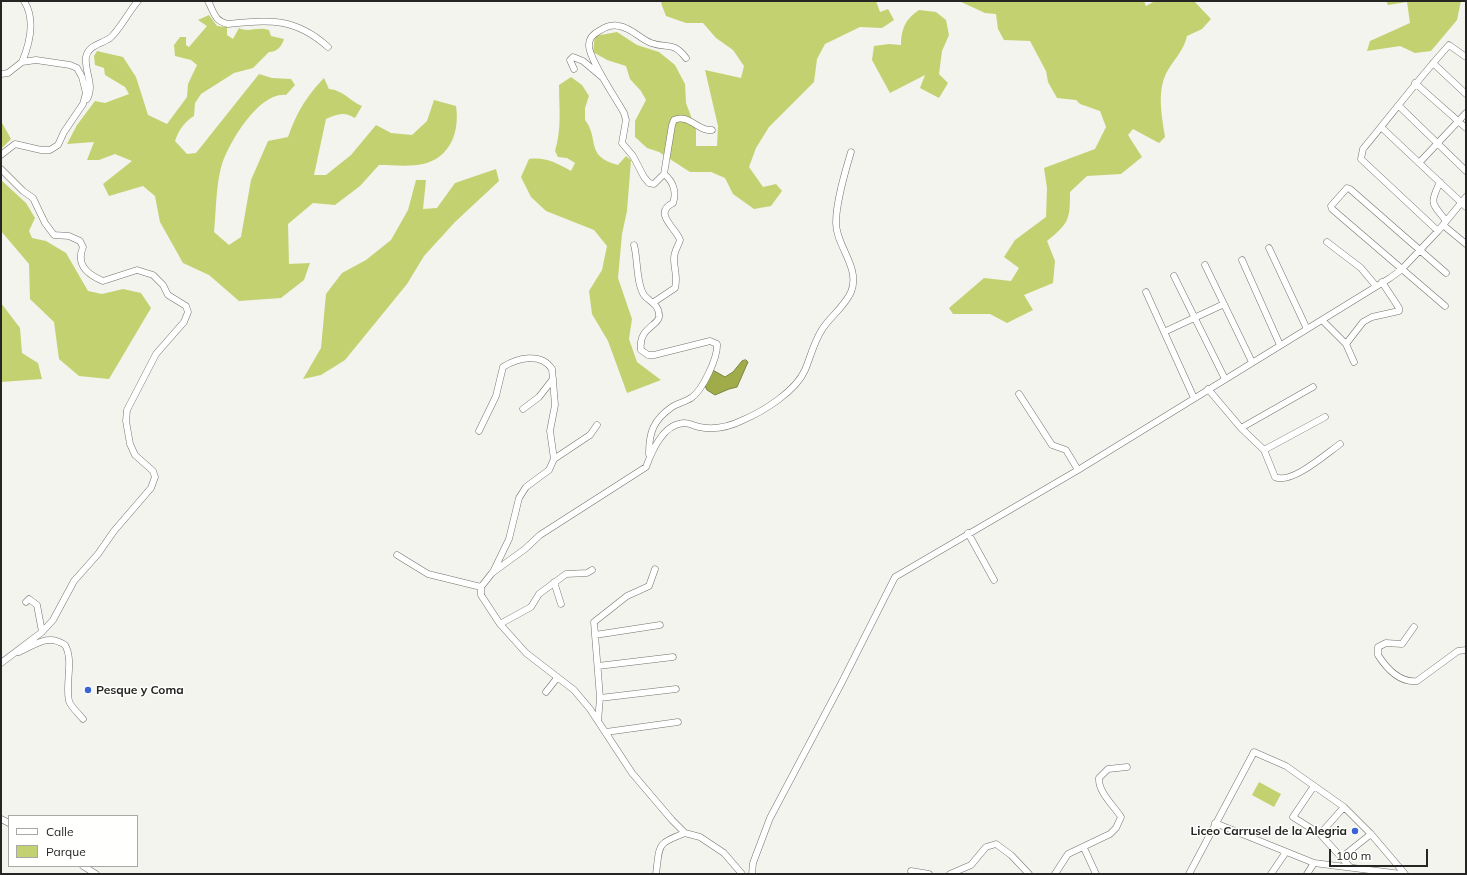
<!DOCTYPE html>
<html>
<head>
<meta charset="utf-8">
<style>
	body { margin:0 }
	#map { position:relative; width:1467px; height:875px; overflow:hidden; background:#f2f4ed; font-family:Mulish,sans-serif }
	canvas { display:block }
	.frame { position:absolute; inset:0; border:2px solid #252523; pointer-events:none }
	.legend { position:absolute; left:8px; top:815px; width:130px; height:52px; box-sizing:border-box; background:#fffffe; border:1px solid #a8a8a6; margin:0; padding:5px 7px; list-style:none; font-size:12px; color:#252523 }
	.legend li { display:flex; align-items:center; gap:8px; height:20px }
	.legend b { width:20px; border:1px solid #a8a8a6 }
	.scale { position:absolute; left:1329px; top:849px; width:99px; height:18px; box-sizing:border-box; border:2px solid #252523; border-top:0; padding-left:5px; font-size:12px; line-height:14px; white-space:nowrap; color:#252523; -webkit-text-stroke:3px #fffffe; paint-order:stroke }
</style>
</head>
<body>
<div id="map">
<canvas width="1467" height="875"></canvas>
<div class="frame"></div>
<ul class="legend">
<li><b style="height:5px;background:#fff"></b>Calle</li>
<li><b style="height:11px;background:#c4d170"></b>Parque</li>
</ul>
<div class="scale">100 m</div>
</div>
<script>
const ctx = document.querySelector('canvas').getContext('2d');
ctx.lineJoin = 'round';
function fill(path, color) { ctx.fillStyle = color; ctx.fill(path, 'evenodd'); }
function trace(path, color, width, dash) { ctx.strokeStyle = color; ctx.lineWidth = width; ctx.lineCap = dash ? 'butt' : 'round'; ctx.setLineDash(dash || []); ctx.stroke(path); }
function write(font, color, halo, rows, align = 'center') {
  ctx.font = font + ' Mulish,sans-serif'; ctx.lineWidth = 3; ctx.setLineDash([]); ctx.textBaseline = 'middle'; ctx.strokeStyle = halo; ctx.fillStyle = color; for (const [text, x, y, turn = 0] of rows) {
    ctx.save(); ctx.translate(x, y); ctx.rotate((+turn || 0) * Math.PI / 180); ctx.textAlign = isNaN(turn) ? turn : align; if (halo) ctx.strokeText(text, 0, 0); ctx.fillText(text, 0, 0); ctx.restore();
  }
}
const green = new Path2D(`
	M 663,1 L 876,1 L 880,12 L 888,9 L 894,20 L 882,28 L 860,27 L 825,44 L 817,59 L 814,82 L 769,127 L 756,148 L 749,167 L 763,187 L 776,184 L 782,191 L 771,206 L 754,209 L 733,194 L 725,178 L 711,172 L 690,172 L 659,152 L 647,148 L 635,137 L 635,121 L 646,100 L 641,91 L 630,79 L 626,66 L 607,60 L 593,52 L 595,36 L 617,32 L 637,45 L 659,52 L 675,65 L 685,84 L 686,103 L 696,130 L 696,146 L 717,146 L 718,126 L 705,70 L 741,78 L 744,66 L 733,50 L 716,38 L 703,23 L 686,23 L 666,16 L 661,3 Z
	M 959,1 L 1144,1 L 1146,6 L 1155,1 L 1194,1 L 1211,19 L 1202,29 L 1187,36 C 1184,50 1175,58 1168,70 C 1156,90 1162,116 1165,137 L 1159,143 L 1133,129 L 1128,135 L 1142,157 L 1121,174 L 1087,176 L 1070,192 C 1070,220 1069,223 1047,241 L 1055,261 L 1053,283 L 1024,295 L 1033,310 L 1007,323 L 990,314 L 953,314 L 949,308 L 984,278 L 1011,281 L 1019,268 L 1004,257 L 1015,240 L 1046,217 L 1047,188 L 1044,168 L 1095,149 L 1106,127 L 1100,111 L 1080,104 L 1076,100 L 1057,98 L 1048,82 L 1046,71 L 1030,41 L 1004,40 L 998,29 L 996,14 L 985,13 Z
	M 1386,1 L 1461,1 L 1457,20 L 1431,51 L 1415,53 L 1400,46 L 1367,51 L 1370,41 L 1410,23 L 1407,2 L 1388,5 Z
	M 919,10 L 936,12 L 946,20 L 949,35 L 942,51 L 939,74 L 948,83 L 939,98 L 920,88 L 925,75 L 890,93 L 872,60 L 874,46 L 889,44 L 901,45 C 901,30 905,19 919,10 Z
	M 209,15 L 217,26 L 227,27 L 227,35 L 233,39 L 239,28 C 249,33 257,26 269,30 L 271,36 L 284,39 C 282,46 277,52 269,52 L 253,68 L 234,73 L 201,94 L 195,103 L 194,116 C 184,122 179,130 175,141 L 187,154 L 196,153 L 259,74 L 272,78 L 291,79 L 295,85 L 286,95 C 259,92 230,141 222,164 C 216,183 216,211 214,232 L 229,245 L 241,237 L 251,180 L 268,141 L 288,137 C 297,112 306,97 324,78 L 329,89 C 343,90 350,101 362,106 L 355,118 C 344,111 337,114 326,119 L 314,175 L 326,175 L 351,155 L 376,125 L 391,133 L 412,135 L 427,121 L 434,100 L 456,106 C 460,132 450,158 423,164 C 410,167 393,165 379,165 L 360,186 L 335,205 L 313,203 L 288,224 L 289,264 L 310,263 L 304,280 L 281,298 L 239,301 L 209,275 L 183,263 L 160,222 L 155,196 L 143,186 L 109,196 L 103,184 L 132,161 L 115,154 L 99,160 L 87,160 L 94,142 L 67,144 L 77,125 L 95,101 L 105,103 L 129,94 L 125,87 L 105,75 L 104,68 L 95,65 L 94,56 L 97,51 L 123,57 L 136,77 L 148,115 L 167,124 L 187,97 L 188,84 L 197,65 L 191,60 L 175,56 L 174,45 L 180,37 L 186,37 L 186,45 L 189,47 L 207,26 L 198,20 Z
	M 571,77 L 582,85 L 589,96 L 585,108 L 585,120 C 600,139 584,156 618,165 L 626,156 L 631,160 L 627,211 L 622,234 L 618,278 L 632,319 L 629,339 L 637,362 L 661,380 L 627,393 L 608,341 L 592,314 L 589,291 L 602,270 L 607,246 L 594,230 L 546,211 L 531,197 L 521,177 L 529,159 C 546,157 556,163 571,171 L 575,163 L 567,158 L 558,157 L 555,151 C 562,128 559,108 559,85 Z
	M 1,121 L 11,139 L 1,149 Z
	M 496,169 L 499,181 L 455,222 L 424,256 L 407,284 L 345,360 L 321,375 L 303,379 L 321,348 L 326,294 L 342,273 L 366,260 L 391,240 L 408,210 L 416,180 L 426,180 L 423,209 L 437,208 L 455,183 Z
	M 1,180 L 26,203 L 35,218 L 29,231 L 32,238 L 46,241 L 66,253 L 88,291 L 102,294 L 123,289 L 141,293 L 151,308 L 109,379 L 79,376 L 59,359 L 54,322 L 30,299 L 29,264 L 1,231 Z
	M 1,303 L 20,328 L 22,353 L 38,363 L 42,379 L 1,382 Z
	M 1259,782 L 1281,794 L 1274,807 L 1252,795 Z`);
const water = new Path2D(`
	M 746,360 L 748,362 L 737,387 L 729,389 L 715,395 L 707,390 L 705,386 L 711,369 L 725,377 L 733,372 L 742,361 Z`);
const minor = new Path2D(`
	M 208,1 C 214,12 214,21 228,24 C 269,19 296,18 328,47
	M 22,62 C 30,43 36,20 24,1
	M 1433,63 L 1466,94
	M 574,69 L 570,60 L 573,57 L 583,61 L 602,77
	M 1,74 L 8,73 L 22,62 L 36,60 L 70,65 L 77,68 L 82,77 L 86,93 L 83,104 L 64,132 L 58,145 L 50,150 L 41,150 L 15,144 L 1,155
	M 1415,83 L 1466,128
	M 87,99 C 95,85 84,71 86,57 C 88,45 102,44 110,38 C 119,31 129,11 138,1
	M 1399,106 L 1466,171
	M 1381,127 L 1466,207
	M 1419,163 L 1466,113
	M 1,169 L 23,191 L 33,198 L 45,223 L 54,235 L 69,236 L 80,241 L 83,247 C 76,264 86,274 103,281 L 137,270 L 153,275 L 163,285 L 168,295 L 186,306 L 188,312 L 184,322 L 156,354 L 127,410 L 126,421 L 130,444 L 135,455 L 153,471 L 155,477 L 151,488 L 114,531 L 98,554 L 74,581 L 53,620 L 42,632 L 1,663
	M 664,174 L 654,184 L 649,183 L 644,177 L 633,156 L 622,143 L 626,120 L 624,113 C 617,100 588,58 589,45 C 589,39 593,34 599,31 C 605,27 612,24 619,26 C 632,28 640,39 651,43 C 668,49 673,41 686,58
	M 1440,182 C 1429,205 1432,202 1446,221
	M 1443,225 L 1466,244
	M 1438,231 L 1361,159 L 1363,149 C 1392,114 1419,78 1449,45 L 1466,57
	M 1327,242 L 1361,268 L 1376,286
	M 634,245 C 638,259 636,283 644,295 C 649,302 660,304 659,317 C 658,326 638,328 641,350 L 648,355 L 654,355 L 710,341 L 717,344 C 718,357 703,390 691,398 C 685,402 678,403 672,407 C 653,420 649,433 649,454
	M 1269,248 L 1307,329
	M 1242,260 L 1280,345
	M 1205,265 L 1252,362
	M 1174,276 L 1225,379
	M 1146,292 L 1194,398
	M 654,302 L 675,288 C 678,277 674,269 674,259 C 674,251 678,247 680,240 C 677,229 652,213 673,203 C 677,192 673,181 664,174 L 672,125 L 674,120 C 689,113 698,132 712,130
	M 1445,306 L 1332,209 L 1331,206 L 1347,188 L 1350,189 L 1446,273
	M 1322,320 L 1346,344 L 1354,362
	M 1164,332 L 1224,304
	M 1346,344 L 1363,322 L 1372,317 L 1399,311 L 1399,308 L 1382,282
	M 1208,389 L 1241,428 L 1264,450 L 1275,477 C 1291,485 1326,454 1340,444
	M 1019,394 L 1052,445 L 1066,450 L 1078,470
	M 523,409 L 539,397 L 553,379
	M 1241,428 L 1313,387
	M 479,431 L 496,396 L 503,367 C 517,358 541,352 552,369 L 555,405 L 550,431 L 554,459 L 549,470 L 526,487 L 519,498 L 509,539 L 493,572
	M 1264,450 L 1325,417
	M 554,459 L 590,435 L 597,425
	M 968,533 L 994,580
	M 397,555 L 428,574 L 481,587
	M 554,582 L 561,604
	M 26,602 L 29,599 L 37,605 L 42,632
	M 500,624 L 531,607 L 539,594 L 566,574 L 587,573 L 592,570
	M 1414,627 L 1402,644 L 1386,643 L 1378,647 L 1378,655 C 1387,669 1400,683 1417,681 L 1458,651 L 1466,650
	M 595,635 L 660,625
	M 19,652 C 35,645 48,633 65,645 C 74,660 65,684 69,701 C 71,707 79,714 83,719
	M 598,666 L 673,657
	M 546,692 L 557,678
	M 600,698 L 676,689
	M 598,721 L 600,698 L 594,622 L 627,596 L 649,586 L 655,569
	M 606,732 L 678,722
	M 1314,786 L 1293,817 L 1320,834 L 1350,867
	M 1,819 L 9,823
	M 1215,823 L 1314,863 L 1401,874
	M 1320,834 L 1344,807
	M 1084,848 L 1096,874
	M 1342,857 L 1371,834
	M 83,866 L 96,874
	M 911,871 L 929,874
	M 656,874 C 660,844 656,844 685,833
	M 742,874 L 724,853 L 700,837 L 685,833 L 672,820 L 632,773 L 590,709 L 574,690 L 526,653 L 500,624 L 481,595 L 481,587 L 492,573 L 525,549 L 540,535 L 646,467 C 652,451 663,424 684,423 C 689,423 694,426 699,427 C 714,430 729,427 743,420 C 764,411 796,391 805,370 C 811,356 814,341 823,328 C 831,316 845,306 851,292 C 861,268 836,246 836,223 C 836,202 845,172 851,152
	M 752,874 L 753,863 L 770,818 L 841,684 L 895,577 L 1078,470 L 1390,278 L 1401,270 L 1438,231 L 1466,197
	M 950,874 L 971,865 L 986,847 L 996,844 L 1011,855 L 1029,874
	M 1055,874 L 1068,854 L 1110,834 L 1116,828 L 1121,817 C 1114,806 1098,792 1099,778 L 1108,769 L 1127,767
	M 1189,874 L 1254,752 L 1286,766 L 1344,807 L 1371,834 L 1405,874
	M 1271,874 L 1286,852
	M 1307,874 L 1314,863`);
const markers = [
	[88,690,4,"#3a63d4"],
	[1355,831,4,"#3a63d4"]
];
const poiNames = [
	["Pesque y Coma",96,690],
	["Liceo Carrusel de la Alegria",1347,831,"right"]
];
fill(green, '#c4d170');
fill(water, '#a0ac4a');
trace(water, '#7b843e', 1);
trace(minor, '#72736d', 7);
trace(minor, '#fff', 6);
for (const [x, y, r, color] of markers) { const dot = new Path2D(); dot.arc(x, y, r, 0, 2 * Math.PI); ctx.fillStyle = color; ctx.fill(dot); trace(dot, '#fffffe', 1.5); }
write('bold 12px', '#252523', '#fffffe', poiNames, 'left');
</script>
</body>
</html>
